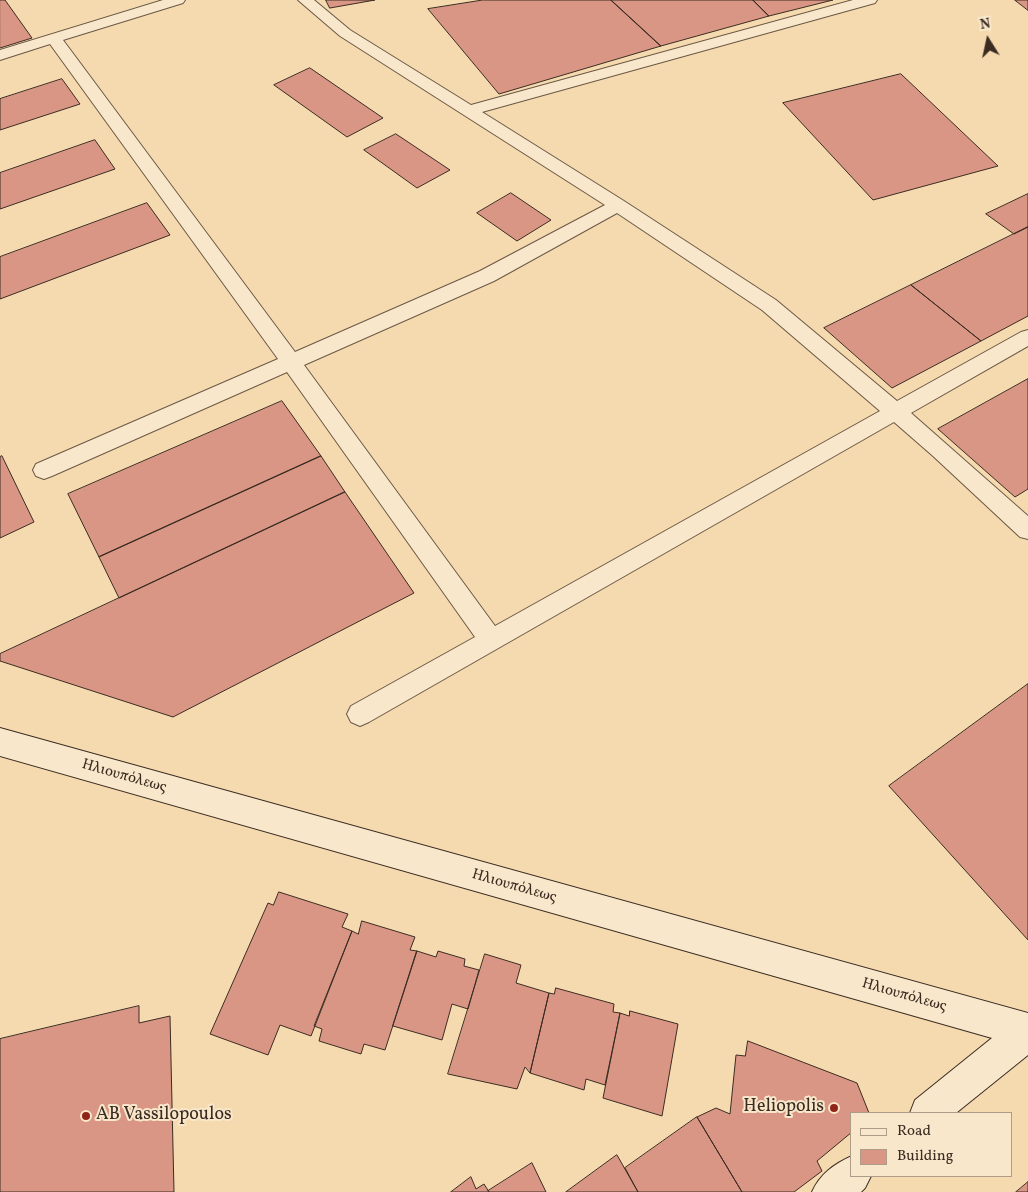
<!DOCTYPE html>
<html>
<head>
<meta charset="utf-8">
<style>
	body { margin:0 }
	#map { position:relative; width:1028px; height:1192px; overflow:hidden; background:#f6daaf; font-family:Vollkorn,serif }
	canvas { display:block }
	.legend { position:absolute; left:850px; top:1112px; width:162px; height:65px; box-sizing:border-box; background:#f9e7cb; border:1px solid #ad9c87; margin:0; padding:6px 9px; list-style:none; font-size:15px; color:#3b2c22 }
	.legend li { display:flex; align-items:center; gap:10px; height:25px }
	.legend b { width:25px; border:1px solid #ad9c87 }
	.north { position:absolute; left:963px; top:15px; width:50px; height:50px; -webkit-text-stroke:4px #f9e7cb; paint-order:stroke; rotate:350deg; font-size:14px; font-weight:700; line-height:20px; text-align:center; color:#3b2c22 }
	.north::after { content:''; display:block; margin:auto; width:18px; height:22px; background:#3b2c22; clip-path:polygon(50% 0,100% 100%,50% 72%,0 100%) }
</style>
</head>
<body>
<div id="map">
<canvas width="1028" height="1192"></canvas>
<ul class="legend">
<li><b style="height:6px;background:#f9e7cb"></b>Road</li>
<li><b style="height:14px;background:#da9685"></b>Building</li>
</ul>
<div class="north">N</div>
</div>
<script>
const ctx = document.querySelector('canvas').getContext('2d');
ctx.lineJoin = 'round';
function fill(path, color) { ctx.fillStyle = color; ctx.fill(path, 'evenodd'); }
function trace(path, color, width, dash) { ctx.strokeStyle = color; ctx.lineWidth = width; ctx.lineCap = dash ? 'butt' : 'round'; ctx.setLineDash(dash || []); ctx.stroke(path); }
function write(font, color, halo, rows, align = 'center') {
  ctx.font = font + ' Vollkorn,serif'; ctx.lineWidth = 4; ctx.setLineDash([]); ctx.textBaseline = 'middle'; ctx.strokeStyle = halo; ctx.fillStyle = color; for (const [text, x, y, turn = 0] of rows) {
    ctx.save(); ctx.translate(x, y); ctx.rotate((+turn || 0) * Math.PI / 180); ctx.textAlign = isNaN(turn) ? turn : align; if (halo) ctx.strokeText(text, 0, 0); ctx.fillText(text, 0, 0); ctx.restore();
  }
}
const building = new Path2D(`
	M 0,0 L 5,0 L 32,38 L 0,48 Z
	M 326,0 L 375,0 L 330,8 Z
	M 483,0 L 611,0 L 661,46 L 499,94 L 428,9 Z
	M 611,0 L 753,0 L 769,16 L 661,46 Z
	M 753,0 L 833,0 L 769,16 Z
	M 1015,0 L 1028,0 L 1028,10 Z
	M 310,68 L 383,118 L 347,137 L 274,85 Z
	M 901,74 L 998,166 L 873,200 L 783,103 Z
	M 62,79 L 80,104 L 0,130 L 0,99 Z
	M 396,134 L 450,170 L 417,188 L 364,150 Z
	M 95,140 L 115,169 L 0,209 L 0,173 Z
	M 511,193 L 551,220 L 517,241 L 477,213 Z
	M 1028,194 L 1028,227 L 1014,234 L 986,214 Z
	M 147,203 L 170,235 L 0,299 L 0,257 Z
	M 1028,227 L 1028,316 L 981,341 L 911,285 Z
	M 911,285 L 981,341 L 892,388 L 824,328 Z
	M 1028,379 L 1028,489 L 1015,497 L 938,429 Z
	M 282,401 L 321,456 L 99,557 L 68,494 Z
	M 2,456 L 34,522 L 0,538 L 0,457 Z
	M 321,456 L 345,492 L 119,598 L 99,557 Z
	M 345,492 L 414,593 L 173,717 L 0,661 L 0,654 Z
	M 1028,684 L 1028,940 L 889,786 Z
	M 279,892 L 348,914 L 342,927 L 352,931 L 311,1036 L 280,1025 L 268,1055 L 210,1034 L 268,903 L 273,905 Z
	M 362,921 L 415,937 L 410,950 L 417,951 L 385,1050 L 364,1044 L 361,1054 L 319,1041 L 322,1029 L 314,1026 L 352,931 L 358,934 Z
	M 417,951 L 436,957 L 438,951 L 465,959 L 464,966 L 479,970 L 468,1009 L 452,1004 L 442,1040 L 393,1026 Z
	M 485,954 L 521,965 L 516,983 L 549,993 L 530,1073 L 525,1067 L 517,1089 L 448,1074 Z
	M 556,988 L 614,1004 L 613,1012 L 620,1013 L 605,1085 L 586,1079 L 584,1090 L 530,1073 L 549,993 L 554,994 Z
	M 139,1006 L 139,1023 L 170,1016 L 174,1192 L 0,1192 L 0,1039 Z
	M 630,1011 L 678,1024 L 662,1116 L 603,1098 L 620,1013 L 629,1016 Z
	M 748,1041 L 857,1083 L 869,1113 L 852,1113 L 852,1132 L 817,1161 L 822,1171 L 794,1192 L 742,1192 L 697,1117 L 716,1108 L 730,1114 L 736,1055 L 745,1056 Z
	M 697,1117 L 742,1192 L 638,1192 L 625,1168 Z
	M 617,1155 L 638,1192 L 566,1192 Z
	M 532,1163 L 546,1192 L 489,1192 L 488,1191 Z
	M 471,1177 L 476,1189 L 484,1184 L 489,1192 L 451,1192 Z
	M 1028,1182 L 1028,1192 L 1016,1192 Z`);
const lane = new Path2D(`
	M 163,0 L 185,0 L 183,3 L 63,40 L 295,352 L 480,271 L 605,205 L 340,36 L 298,0 L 314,0 L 350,30 L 471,105 L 853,0 L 877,0 L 875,3 L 482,112 L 624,201 L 776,300 L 897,401 L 1021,332 L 1028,330 L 1028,346 L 911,413 L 1028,516 L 1028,539 L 1020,537 L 933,456 L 894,422 L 369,722 L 360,726 L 351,722 L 347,714 L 351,706 L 475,637 L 287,372 L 52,476 L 44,479 L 36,476 L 33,470 L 36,464 L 278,359 L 50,44 L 0,60 L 0,50 ZM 617,213 L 762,310 L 880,411 L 495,626 L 304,365 L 494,281 Z`);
const secondary = new Path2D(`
	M 0,728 L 1028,1013 L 1028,1055 L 956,1113 L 910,1113 L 915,1100 L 992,1038 L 0,756 Z
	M 852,1156 L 852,1176 L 871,1176 L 865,1188 L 861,1192 L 812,1192 C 820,1174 834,1164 852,1156 Z`);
const markers = [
	[834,1108,5,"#8f2418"],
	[86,1116,5,"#8f2418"]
];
const streetNames = [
	["Ηλιουπόλεως",124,777,16],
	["Ηλιουπόλεως",514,887,16],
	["Ηλιουπόλεως",904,996,16]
];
const nearPoinames = [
	["Heliopolis",824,1108],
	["AB Vassilopoulos",96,1116,"left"]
];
fill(building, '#da9685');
trace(building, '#3b2c22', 1);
trace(lane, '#6a5845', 2);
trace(secondary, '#3b2c22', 2);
fill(lane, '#f9e7cb');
fill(secondary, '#f9e7cb');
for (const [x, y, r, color] of markers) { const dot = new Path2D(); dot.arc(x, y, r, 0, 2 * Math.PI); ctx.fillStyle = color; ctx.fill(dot); trace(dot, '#f9e7cb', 2); }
write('15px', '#3b2c22', '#f9e7cb', streetNames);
write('18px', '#3b2c22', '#f9e7cb', nearPoinames, 'right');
</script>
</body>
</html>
